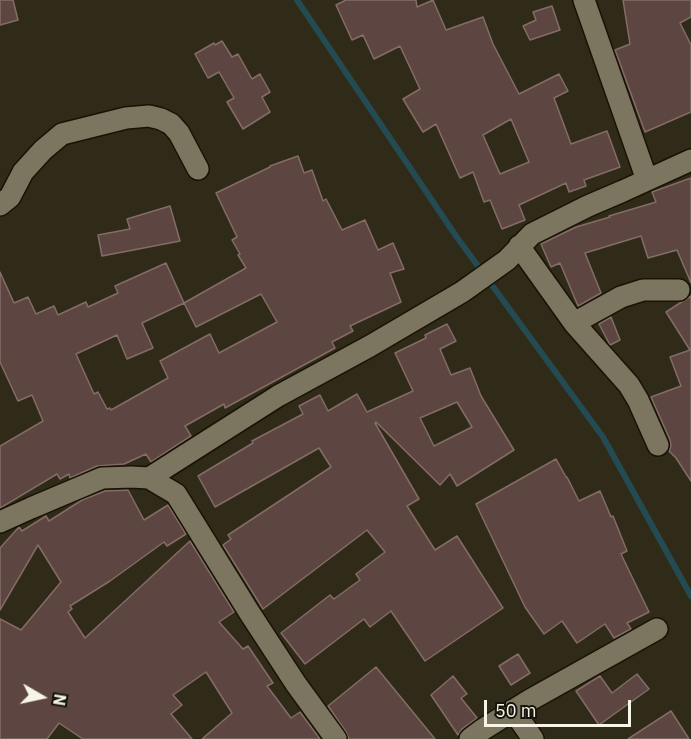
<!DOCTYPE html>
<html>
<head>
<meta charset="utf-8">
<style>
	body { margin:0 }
	#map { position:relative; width:691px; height:739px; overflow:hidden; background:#302b18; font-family:"IBM Plex Sans",sans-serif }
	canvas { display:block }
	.north { position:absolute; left:12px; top:667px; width:60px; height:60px; -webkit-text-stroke:4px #16140b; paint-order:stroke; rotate:99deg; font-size:16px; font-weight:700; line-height:24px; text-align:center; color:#f7f4e8 }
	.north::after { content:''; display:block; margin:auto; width:21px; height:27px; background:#f7f4e8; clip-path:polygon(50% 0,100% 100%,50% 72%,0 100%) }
	.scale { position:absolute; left:484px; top:700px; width:147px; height:27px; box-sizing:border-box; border:3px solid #f7f4e8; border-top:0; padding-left:8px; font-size:18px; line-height:21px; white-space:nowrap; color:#f7f4e8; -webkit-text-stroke:4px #16140b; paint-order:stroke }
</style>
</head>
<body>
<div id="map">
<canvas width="691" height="739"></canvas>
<div class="north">N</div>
<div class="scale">50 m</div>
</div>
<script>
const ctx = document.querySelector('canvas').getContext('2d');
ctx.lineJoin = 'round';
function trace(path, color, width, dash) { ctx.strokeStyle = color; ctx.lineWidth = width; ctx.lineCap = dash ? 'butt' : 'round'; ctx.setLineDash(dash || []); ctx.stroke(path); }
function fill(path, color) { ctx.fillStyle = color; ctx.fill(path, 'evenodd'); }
const stream = new Path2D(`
	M 297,0 L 456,236 L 603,437 L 691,596`);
const building = new Path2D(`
	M 0,0 L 13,0 L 18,20 L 0,25 Z
	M 346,0 L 416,0 L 417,7 L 433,0 L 446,30 L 483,17 L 493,44 L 519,94 L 559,74 L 568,91 L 554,98 L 571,144 L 607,131 L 620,167 L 584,180 L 586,186 L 569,192 L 566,183 L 519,205 L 525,220 L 502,229 L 490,200 L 484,202 L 473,172 L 460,178 L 436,124 L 423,132 L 403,99 L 420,89 L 400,46 L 374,59 L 363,35 L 352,40 L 336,5 ZM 511,119 L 529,162 L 500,174 L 483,135 Z
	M 623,0 L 691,0 L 691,17 L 680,23 L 691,45 L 691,112 L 645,132 L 615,50 L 630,44 Z
	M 552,6 L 560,30 L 530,40 L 523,26 L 536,20 L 533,12 Z
	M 222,41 L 232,57 L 238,54 L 252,79 L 260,74 L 270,92 L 262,97 L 270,112 L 243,129 L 227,102 L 234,98 L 219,72 L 208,78 L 195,54 L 214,43 L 215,45 Z
	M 298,156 L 304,173 L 312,170 L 323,201 L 326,199 L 342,230 L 365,220 L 378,250 L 393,243 L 404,269 L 390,273 L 401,302 L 350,326 L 353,331 L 332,342 L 335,348 L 225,408 L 224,404 L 185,426 L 191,436 L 151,462 L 146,454 L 124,464 L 97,466 L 70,478 L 69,474 L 60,479 L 57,474 L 0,508 L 0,446 L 43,421 L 32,395 L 18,401 L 0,362 L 0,272 L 14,303 L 28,297 L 36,314 L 54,306 L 58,315 L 86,302 L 88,307 L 118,293 L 115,286 L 166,263 L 184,303 L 246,268 L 238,255 L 240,254 L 232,240 L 237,237 L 216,193 L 270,167 L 270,166 ZM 261,294 L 277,322 L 219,353 L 210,334 L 160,361 L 168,378 L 111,410 L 110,408 L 107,409 L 98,392 L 94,394 L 76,354 L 117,335 L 127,359 L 153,348 L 142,323 L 184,303 L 196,327 Z
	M 691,178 L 691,283 L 677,250 L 648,258 L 641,236 L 585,253 L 601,293 L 578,306 L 560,263 L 551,267 L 541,244 L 576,227 L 610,217 L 609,216 L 656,202 L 652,192 Z
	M 170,206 L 180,241 L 102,256 L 98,235 L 130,229 L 127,219 Z
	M 691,296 L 691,481 L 676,458 L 669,451 L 671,446 L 670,440 L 651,397 L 681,386 L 670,357 L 690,350 L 666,312 Z
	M 611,317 L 620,340 L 610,345 L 599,324 Z
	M 447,324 L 456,341 L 440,349 L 451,375 L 470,368 L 481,396 L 514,450 L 457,486 L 450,474 L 440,485 L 376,422 L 375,423 L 419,499 L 407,506 L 435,550 L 457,536 L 503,608 L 425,661 L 391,611 L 370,627 L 364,619 L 305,664 L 281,633 L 330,595 L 334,599 L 360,580 L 356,574 L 385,552 L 367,530 L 263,609 L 223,545 L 231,539 L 228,535 L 331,467 L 319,448 L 215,507 L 198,476 L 253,443 L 252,441 L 303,414 L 299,406 L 320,395 L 328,411 L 357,394 L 367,412 L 413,391 L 395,353 L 426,338 L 425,335 ZM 457,402 L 472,427 L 434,446 L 420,418 Z
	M 556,459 L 566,477 L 567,477 L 579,501 L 600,491 L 611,517 L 613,516 L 627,551 L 621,554 L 649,612 L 627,623 L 631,629 L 614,638 L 605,624 L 577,643 L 562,621 L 544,634 L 525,607 L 476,504 Z
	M 128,490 L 144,520 L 168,505 L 186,534 L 167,546 L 164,542 L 110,581 L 70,606 L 72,609 L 68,612 L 85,638 L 190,541 L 234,612 L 219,622 L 243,649 L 248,646 L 273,683 L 267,686 L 291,718 L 300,712 L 320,739 L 202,739 L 232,713 L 206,672 L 173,695 L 182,705 L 171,714 L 192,739 L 83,739 L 59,723 L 47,739 L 0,739 L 0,619 L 21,630 L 61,582 L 38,545 L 0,610 L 0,548 L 19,527 L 22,531 L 46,516 L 49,521 L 82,500 L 105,491 Z
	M 518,654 L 530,673 L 511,685 L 499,666 Z
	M 376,667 L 435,739 L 349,739 L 346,732 L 328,706 Z
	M 637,674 L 649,689 L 599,725 L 576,691 L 600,676 L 612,693 Z
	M 453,676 L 467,694 L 461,698 L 477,718 L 462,729 L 458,735 L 431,695 Z
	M 671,711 L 689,739 L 628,739 Z`);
const minor = new Path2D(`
	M 584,0 L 647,180
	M 0,205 L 10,197 L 23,172 L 43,150 L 62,134 L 126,118 L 149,116 L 161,119 L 171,124 L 179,133 L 198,169
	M 519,246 L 574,323 L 629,385 L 638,400 L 658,445
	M 574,323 L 621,297 L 643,290 L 679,290
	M 149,478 L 278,396 L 370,346 L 462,292 L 507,260 L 532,234 L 588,206 L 623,191 L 691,160
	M 0,522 L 31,508 L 102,478 L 131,477 L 149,478 L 176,494 L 249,612 L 296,684 L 336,739
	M 513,710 L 533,739
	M 470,739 L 482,730 L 530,700 L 657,629`);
trace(stream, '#244b51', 6);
fill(building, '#5d4642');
trace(building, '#846c67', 1.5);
trace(minor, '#181303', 24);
trace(minor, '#7c7661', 21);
</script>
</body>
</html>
